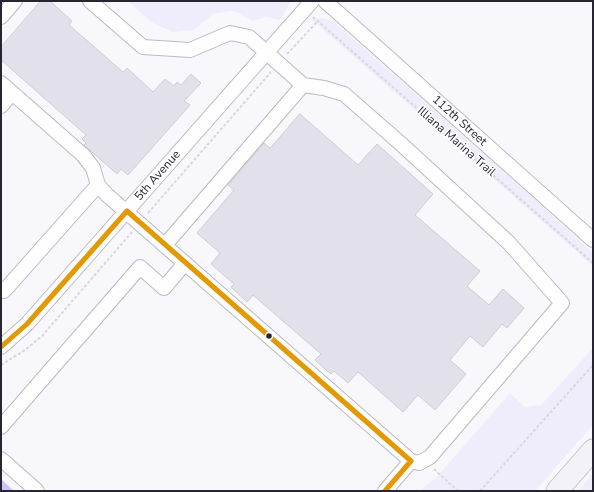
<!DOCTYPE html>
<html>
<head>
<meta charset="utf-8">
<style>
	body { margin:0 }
	#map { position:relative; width:594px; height:492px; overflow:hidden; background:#f8f7fb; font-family:"Nunito Sans",sans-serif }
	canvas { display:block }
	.frame { position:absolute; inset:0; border:2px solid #262530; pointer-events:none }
</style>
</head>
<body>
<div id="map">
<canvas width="594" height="492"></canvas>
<div class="frame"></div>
</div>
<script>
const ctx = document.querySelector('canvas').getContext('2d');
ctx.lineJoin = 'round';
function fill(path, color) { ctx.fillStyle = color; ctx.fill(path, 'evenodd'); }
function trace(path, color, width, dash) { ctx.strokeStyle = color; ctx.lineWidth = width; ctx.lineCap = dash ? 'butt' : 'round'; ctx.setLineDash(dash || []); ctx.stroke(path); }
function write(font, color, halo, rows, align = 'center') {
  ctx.font = font + ' "Nunito Sans",sans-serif'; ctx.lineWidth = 3; ctx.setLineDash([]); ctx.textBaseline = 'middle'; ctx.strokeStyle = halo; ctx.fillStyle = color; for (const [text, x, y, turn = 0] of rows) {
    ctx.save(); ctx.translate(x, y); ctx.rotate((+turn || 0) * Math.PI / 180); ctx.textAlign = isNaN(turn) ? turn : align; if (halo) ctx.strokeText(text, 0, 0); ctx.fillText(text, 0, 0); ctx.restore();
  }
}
const green = new Path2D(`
	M 128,1 L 291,1 L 280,20 L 266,17 L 252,21 L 234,11 L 214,13 L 194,30 L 173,32 L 151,22 Z
	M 322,18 L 334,22 L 520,186 L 593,253 L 593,266 L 311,19 Z
	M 593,348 L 593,425 L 535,491 L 419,491 L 435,479 L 510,393 L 525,407 L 541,405 Z
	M 593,473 L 593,491 L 578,491 Z`);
const water = new Path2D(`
	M 1,479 L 14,491 L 1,491 Z`);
const building = new Path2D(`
	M 41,1 L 50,1 L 72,21 L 69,25 L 123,72 L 127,68 L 153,92 L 165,79 L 174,86 L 177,82 L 181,85 L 191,74 L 201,83 L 184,101 L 190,105 L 128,175 L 121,169 L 117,174 L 84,145 L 86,143 L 82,139 L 86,135 L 1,60 L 1,47 Z
	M 300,114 L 358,165 L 377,144 L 433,194 L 415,215 L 480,271 L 467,286 L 489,305 L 503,289 L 524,308 L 507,328 L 502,324 L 483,347 L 470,336 L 450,360 L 466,374 L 435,410 L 418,395 L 403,412 L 358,372 L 348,383 L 334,371 L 331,374 L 315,360 L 321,354 L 253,295 L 247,302 L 231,287 L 234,284 L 211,264 L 220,253 L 197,233 L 234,190 L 228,185 L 264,143 L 270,148 Z`);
const path = new Path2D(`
	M 313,17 L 593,263
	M 287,54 L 318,21
	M 148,213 L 271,72
	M 1,365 L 25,350 L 42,336 L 132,232
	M 434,469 L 458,491
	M 480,491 L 593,365`);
const minor = new Path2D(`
	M 90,1 L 143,47 L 190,50 L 230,33 L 249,37 L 303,85 L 165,245
	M 325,1 L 593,240
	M 1,17 L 15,1
	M 1,83 L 83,155 L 93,168 L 98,185 L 107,195 L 411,461 L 419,463 L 430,457 L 562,303 L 509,243 L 400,143 L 344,94 L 324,88 L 303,85
	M 1,106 L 12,93
	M 1,289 L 4,291 L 98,185
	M 1,347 L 27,324 L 312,1
	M 1,427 L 140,267 L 164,288 L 185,263
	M 1,459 L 37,491
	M 385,491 L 411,461`);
const highway = new Path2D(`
	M 557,491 L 593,450`);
const bus1 = new Path2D(`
	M 1,347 L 27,324 L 127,211 L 411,461 L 385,491`);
const markers = [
	[269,336,3.5,"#262530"]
];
const streetNames = [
	["112th Street",459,121,42],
	["Illiana Marina Trail",456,142,41],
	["5th Avenue",158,176,-49]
];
fill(green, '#efedfc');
fill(water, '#cfc4fd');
fill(building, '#e2e0eb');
trace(building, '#cecdd4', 1);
trace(minor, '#bcbac1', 16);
trace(highway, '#c7c6ce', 23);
trace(path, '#d8d8d9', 2, [3, 2]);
trace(minor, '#fefefe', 14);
trace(highway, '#f3f2f8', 21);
trace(bus1, '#e29905', 5);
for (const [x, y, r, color] of markers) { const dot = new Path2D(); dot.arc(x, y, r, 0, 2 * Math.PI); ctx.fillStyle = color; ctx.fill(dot); trace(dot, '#fff', 1.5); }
write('12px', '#262530', '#fff', streetNames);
</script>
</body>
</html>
